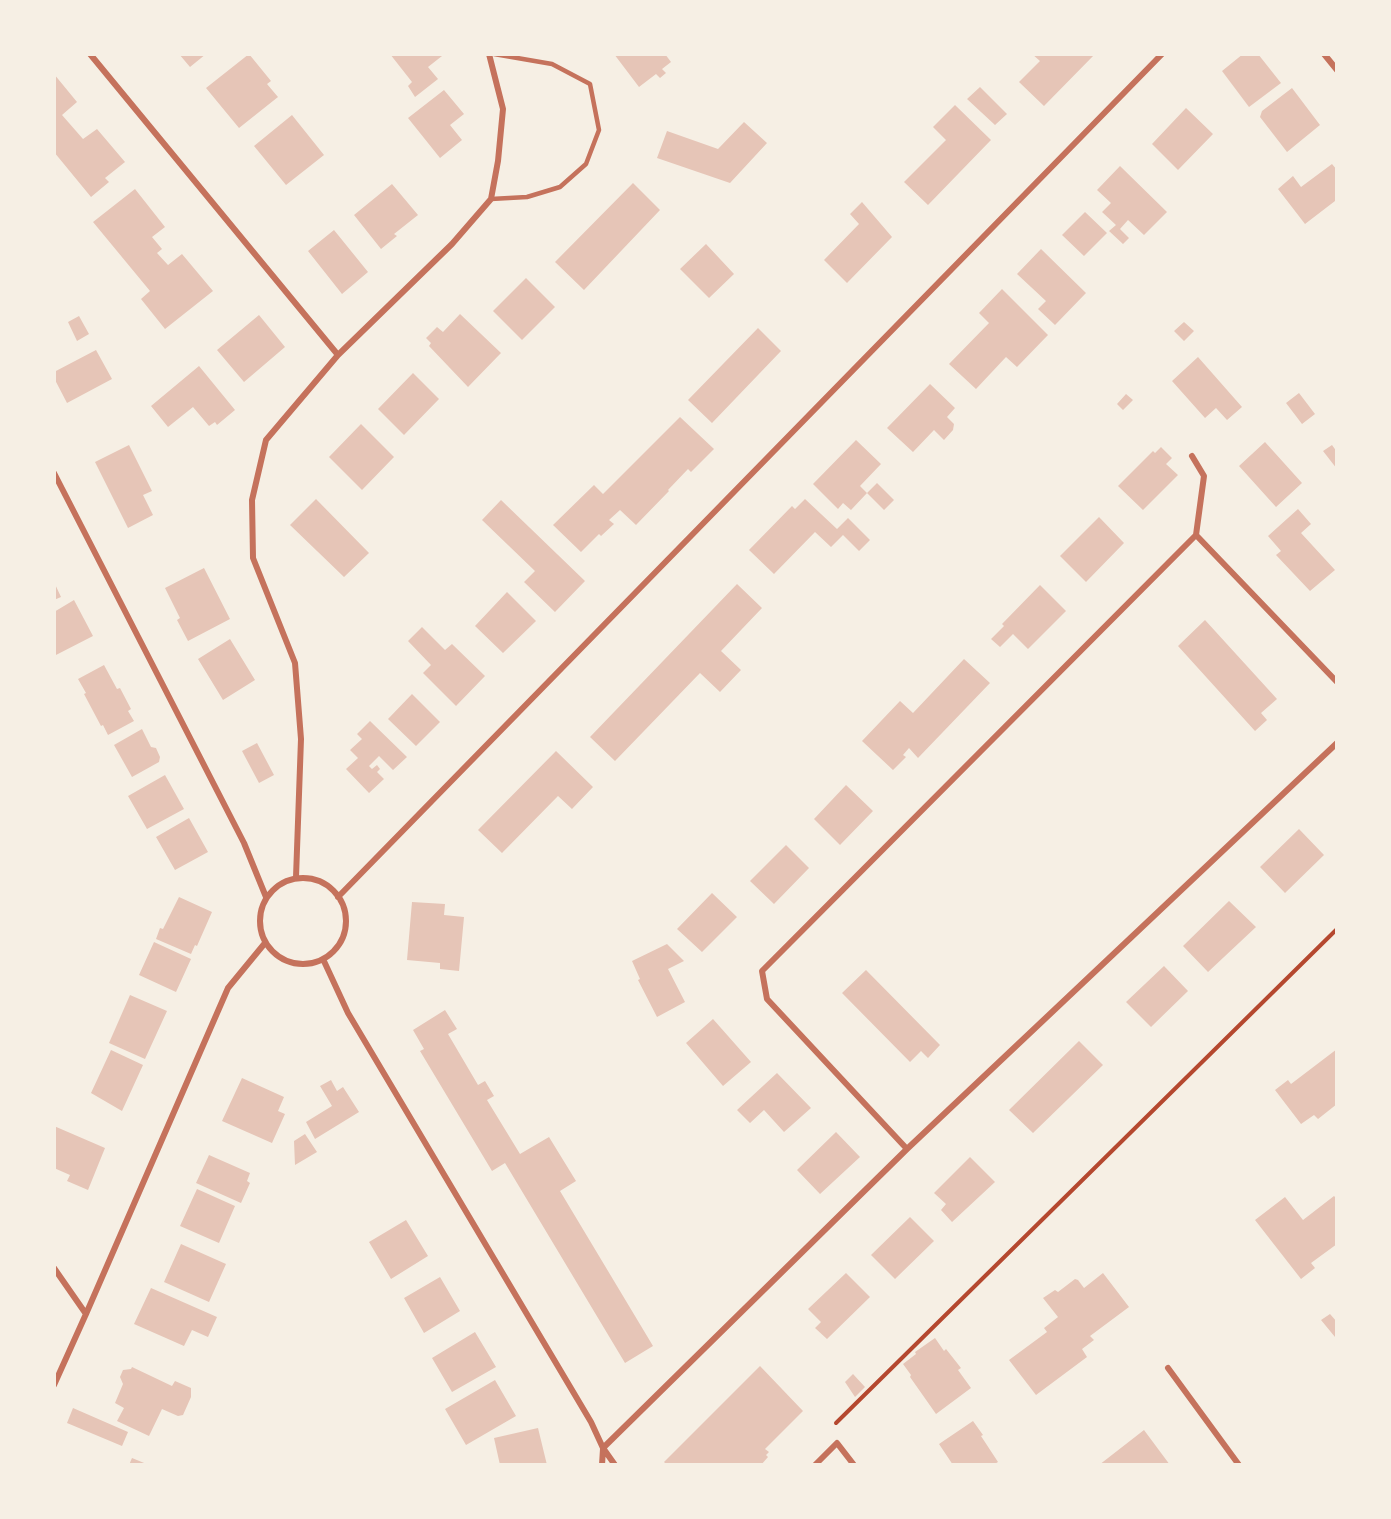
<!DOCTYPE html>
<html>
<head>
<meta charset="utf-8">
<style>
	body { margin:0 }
	#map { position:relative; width:1391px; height:1519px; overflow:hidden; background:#f6efe4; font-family:Commissioner,sans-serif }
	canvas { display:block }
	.frame { position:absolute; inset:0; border:56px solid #f6efe4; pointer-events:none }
</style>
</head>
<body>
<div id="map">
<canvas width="1391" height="1519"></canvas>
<div class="frame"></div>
</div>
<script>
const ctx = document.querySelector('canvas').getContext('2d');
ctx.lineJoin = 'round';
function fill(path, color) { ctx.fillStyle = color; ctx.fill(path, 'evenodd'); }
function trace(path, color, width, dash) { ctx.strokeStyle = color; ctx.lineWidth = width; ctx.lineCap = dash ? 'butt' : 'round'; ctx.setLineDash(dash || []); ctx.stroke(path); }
const building = new Path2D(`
	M 179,54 L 206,54 L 190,67 Z
	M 249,54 L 271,81 L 267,84 L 278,97 L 239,128 L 206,88 Z
	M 390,54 L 441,54 L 442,56 L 428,67 L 438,79 L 415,97 L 408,86 L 412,82 Z
	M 614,54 L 665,54 L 671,62 L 662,69 L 666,73 L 660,78 L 656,74 L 639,87 Z
	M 1032,54 L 1095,54 L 1044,106 L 1019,82 L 1040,61 Z
	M 1243,54 L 1258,54 L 1281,83 L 1249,107 L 1222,71 Z
	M 54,74 L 77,102 L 62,115 L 83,139 L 97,129 L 125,162 L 105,178 L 109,182 L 91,197 L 54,152 Z
	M 980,87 L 1007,114 L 995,125 L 967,99 Z
	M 1292,88 L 1320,125 L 1287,152 L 1260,117 L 1262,111 Z
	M 444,90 L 464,114 L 450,125 L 462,140 L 440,158 L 408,118 Z
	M 955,105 L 991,140 L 928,205 L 904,182 L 946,140 L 933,127 Z
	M 1186,108 L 1213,134 L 1178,170 L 1152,144 Z
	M 292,115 L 324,155 L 286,185 L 254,146 Z
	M 744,122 L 767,143 L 730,183 L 657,158 L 667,131 L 718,149 Z
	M 1332,164 L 1337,170 L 1337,203 L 1335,201 L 1305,224 L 1278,189 L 1293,176 L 1301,187 Z
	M 1120,166 L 1167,212 L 1144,235 L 1128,220 L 1120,229 L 1129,238 L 1123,244 L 1109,231 L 1116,225 L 1102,212 L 1111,203 L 1097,190 Z
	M 633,183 L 660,210 L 584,290 L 555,262 Z
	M 392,184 L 418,215 L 394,234 L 397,236 L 381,249 L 354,215 Z
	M 135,189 L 165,227 L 152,237 L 162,249 L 157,253 L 168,265 L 182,254 L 213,291 L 165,329 L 141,299 L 150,291 L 93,222 Z
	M 862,202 L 892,237 L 847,283 L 824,260 L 859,224 L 850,214 Z
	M 1085,212 L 1107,233 L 1084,256 L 1062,235 Z
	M 334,230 L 368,272 L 342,294 L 308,251 Z
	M 706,244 L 734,274 L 709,298 L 680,269 Z
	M 1041,249 L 1086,293 L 1055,325 L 1038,309 L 1046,301 L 1017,274 Z
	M 526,278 L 555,307 L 522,340 L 493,311 Z
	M 1002,289 L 1048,335 L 1017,367 L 1006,357 L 976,389 L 949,364 L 989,323 L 979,313 Z
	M 460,314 L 501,353 L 468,387 L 429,346 L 431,343 L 426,338 L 437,327 L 443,332 Z
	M 259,315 L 285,347 L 244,382 L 217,350 Z
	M 79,316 L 89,334 L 77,341 L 68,322 Z
	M 1184,322 L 1194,331 L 1184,341 L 1174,331 Z
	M 758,328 L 781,351 L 712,423 L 688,400 Z
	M 96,350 L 112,379 L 67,403 L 54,378 L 54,372 Z
	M 1198,357 L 1242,407 L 1227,420 L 1216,408 L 1205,418 L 1172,381 Z
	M 199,366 L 235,410 L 217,425 L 215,422 L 209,426 L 193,407 L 168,427 L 151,406 Z
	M 413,373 L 439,399 L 404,435 L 378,409 Z
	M 930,384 L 955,408 L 947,417 L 954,424 L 953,430 L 944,440 L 934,430 L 913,452 L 887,428 Z
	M 1299,393 L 1315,414 L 1302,424 L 1286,403 Z
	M 1126,394 L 1133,400 L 1123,410 L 1117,404 Z
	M 680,417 L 714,449 L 691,472 L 688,469 L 668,490 L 669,491 L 636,525 L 620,510 L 609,520 L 614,524 L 601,536 L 599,534 L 581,552 L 553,525 L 594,485 L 603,494 Z
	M 361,424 L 394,457 L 362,490 L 329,457 Z
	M 856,440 L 881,464 L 860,486 L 867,493 L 877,483 L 894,500 L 884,510 L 867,493 L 851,510 L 843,503 L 838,509 L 813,484 Z
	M 1265,442 L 1302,483 L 1276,507 L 1239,466 Z
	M 129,445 L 152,491 L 143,495 L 153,515 L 128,528 L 95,462 Z
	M 1332,445 L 1337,452 L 1337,469 L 1323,451 Z
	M 1161,447 L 1172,458 L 1166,464 L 1178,475 L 1143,510 L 1118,486 L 1153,451 L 1155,453 Z
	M 316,499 L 369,553 L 344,577 L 290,525 Z
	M 805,499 L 837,529 L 848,518 L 870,540 L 859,551 L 843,535 L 831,547 L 815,532 L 774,574 L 749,550 L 792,506 L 795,509 Z
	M 501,500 L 585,581 L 555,612 L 524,582 L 535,571 L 482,520 Z
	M 1298,509 L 1311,524 L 1301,533 L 1335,570 L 1310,591 L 1276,555 L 1281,551 L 1268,536 Z
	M 1099,517 L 1124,543 L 1086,582 L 1060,556 Z
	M 204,568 L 230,619 L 188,641 L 177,620 L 180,618 L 165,588 Z
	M 54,582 L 61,597 L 54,600 Z
	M 737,584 L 762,608 L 721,651 L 741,670 L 720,692 L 700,673 L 615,761 L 590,737 Z
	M 1040,585 L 1066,611 L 1028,649 L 1013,634 L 1000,647 L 991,639 L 1004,626 L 1002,624 Z
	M 507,592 L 536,621 L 503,653 L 475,626 Z
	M 74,600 L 93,636 L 54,656 L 54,612 Z
	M 1205,620 L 1277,699 L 1261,713 L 1267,720 L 1255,731 L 1178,646 Z
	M 422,627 L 445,650 L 452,644 L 485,676 L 456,706 L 423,673 L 431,665 L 408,641 Z
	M 230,639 L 255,680 L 223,700 L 198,659 Z
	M 964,659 L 990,683 L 918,758 L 909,748 L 903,755 L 906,757 L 893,770 L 862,741 L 900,701 L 913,713 Z
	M 104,665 L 117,689 L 120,688 L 131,709 L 128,711 L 134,721 L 108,735 L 103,725 L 101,726 L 84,694 L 86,693 L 78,679 Z
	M 412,694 L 440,722 L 416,746 L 388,719 Z
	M 370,721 L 407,757 L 393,770 L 379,756 L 369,766 L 372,769 L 377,765 L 380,769 L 377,772 L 384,779 L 369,793 L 346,769 L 358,758 L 350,750 L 362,739 L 357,734 Z
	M 142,729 L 151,747 L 156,748 L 160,757 L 159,762 L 132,777 L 114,745 Z
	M 257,743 L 274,775 L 259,783 L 242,751 Z
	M 556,751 L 593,787 L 572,809 L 558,796 L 502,853 L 478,830 Z
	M 165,775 L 184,809 L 147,829 L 128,796 Z
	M 846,785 L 873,811 L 840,845 L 814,819 Z
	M 189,818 L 208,852 L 175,870 L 156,837 Z
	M 1299,829 L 1324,855 L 1285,893 L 1260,867 Z
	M 786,845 L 809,868 L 774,904 L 750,881 Z
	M 712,893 L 737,917 L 702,952 L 677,929 Z
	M 179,897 L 212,912 L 197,946 L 195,945 L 191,954 L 156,939 L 160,928 L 163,929 Z
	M 1229,901 L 1256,927 L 1208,972 L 1183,946 Z
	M 412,902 L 445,904 L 444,915 L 464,917 L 459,971 L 440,969 L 440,963 L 407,960 Z
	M 154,942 L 191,959 L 176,992 L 139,975 Z
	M 667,944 L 684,961 L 668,969 L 685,1002 L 657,1017 L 638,980 L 640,979 L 632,961 Z
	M 1164,966 L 1188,991 L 1151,1027 L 1126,1002 Z
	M 866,970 L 940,1045 L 928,1058 L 921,1051 L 910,1062 L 842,993 Z
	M 130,995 L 167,1011 L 145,1059 L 109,1043 Z
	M 445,1010 L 457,1029 L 448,1034 L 478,1085 L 485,1081 L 494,1096 L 487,1100 L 520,1154 L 549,1137 L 576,1181 L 560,1191 L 653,1346 L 625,1363 L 505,1163 L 492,1171 L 420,1051 L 424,1049 L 413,1030 Z
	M 713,1019 L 751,1062 L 723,1086 L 686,1043 Z
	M 1079,1041 L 1103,1065 L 1033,1133 L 1009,1110 Z
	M 1337,1049 L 1337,1104 L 1318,1119 L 1314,1115 L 1301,1124 L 1275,1090 L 1288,1080 L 1291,1084 Z
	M 111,1050 L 143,1065 L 122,1111 L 91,1093 Z
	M 777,1073 L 811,1108 L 784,1132 L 764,1110 L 750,1123 L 737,1110 Z
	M 242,1078 L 284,1097 L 278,1111 L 285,1114 L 272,1143 L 222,1121 Z
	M 331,1080 L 337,1091 L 343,1087 L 359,1112 L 315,1139 L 306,1122 L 332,1106 L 320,1086 Z
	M 54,1126 L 105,1148 L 88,1190 L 67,1181 L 70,1175 L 54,1168 Z
	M 836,1132 L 860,1157 L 820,1194 L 797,1170 Z
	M 305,1134 L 317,1152 L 295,1165 L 294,1141 Z
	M 209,1155 L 250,1173 L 247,1181 L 250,1183 L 241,1203 L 196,1183 Z
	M 970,1157 L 995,1182 L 952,1222 L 941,1210 L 946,1204 L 934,1193 Z
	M 197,1189 L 235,1206 L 219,1243 L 180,1226 Z
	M 1334,1196 L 1337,1199 L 1337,1244 L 1311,1263 L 1315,1268 L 1301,1279 L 1255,1220 L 1285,1197 L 1303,1220 Z
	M 910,1217 L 934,1241 L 895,1279 L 871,1255 Z
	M 406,1220 L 428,1256 L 391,1279 L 369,1242 Z
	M 181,1244 L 226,1264 L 209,1302 L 164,1282 Z
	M 846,1273 L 870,1297 L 827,1339 L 815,1328 L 821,1322 L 808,1309 Z
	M 1103,1273 L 1129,1307 L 1090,1336 L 1094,1340 L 1082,1349 L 1087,1357 L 1036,1395 L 1009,1360 L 1047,1332 L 1044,1328 L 1058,1317 L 1043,1298 L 1055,1290 L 1058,1292 L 1075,1279 L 1078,1280 L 1084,1288 Z
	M 440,1277 L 460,1311 L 424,1333 L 404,1298 Z
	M 151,1288 L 217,1317 L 208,1337 L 192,1330 L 184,1346 L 134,1324 Z
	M 1330,1314 L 1337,1322 L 1337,1336 L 1335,1337 L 1321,1320 Z
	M 475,1332 L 496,1367 L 452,1392 L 432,1358 Z
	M 935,1338 L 944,1351 L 946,1349 L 961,1368 L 958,1370 L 971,1388 L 936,1414 L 910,1377 L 911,1375 L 903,1364 L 916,1354 L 915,1352 Z
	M 760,1366 L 803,1411 L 765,1449 L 769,1452 L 766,1455 L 768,1457 L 761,1465 L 759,1463 L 756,1465 L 667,1465 L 664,1462 Z
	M 132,1367 L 172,1386 L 175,1381 L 191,1388 L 191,1397 L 183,1415 L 178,1416 L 162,1409 L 149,1436 L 117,1421 L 124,1408 L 115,1403 L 123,1384 L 120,1377 L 123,1370 L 131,1369 Z
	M 853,1374 L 865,1387 L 855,1397 L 845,1382 Z
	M 495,1380 L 516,1416 L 466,1445 L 445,1409 Z
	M 73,1408 L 128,1432 L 122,1446 L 67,1423 Z
	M 973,1421 L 983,1435 L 981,1436 L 998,1462 L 993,1465 L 953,1465 L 939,1444 Z
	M 538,1428 L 547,1465 L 500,1465 L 494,1438 Z
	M 1144,1430 L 1170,1465 L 1099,1465 Z
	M 132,1458 L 149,1465 L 129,1465 Z`);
const path = new Path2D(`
	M 836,1423 L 1337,929`);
const service = new Path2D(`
	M 491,199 L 527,197 L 560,187 L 586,164 L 599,130 L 590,84 L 552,64 L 494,54`);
const minor = new Path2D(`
	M 90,54 L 338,355
	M 1324,54 L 1337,70
	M 1192,456 L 1204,476 L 1196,535
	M 54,473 L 244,843 L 266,897
	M 296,877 L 301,739 L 295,663 L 253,558 L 252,500 L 266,440 L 338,355 L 452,244 L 491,199 L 498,161 L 503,109 L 489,54
	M260 921a43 43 0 1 1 86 0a43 43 0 1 1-86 0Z
	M 338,897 L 1162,54
	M 323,959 L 348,1013 L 591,1422 L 603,1448 L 615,1465
	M 907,1149 L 767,999 L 762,971 L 1196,535 L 1337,682
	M 54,1268 L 86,1314
	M 1168,1368 L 1239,1465
	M 54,1385 L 86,1314 L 228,988 L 265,943
	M 603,1448 L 907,1149 L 1337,743
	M 602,1465 L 603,1449
	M 815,1465 L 837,1443 L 854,1465`);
fill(building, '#e6c5b7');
trace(path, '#b5482f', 4);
trace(service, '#c5725c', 4.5);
trace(minor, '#c5725c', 6);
</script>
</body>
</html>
